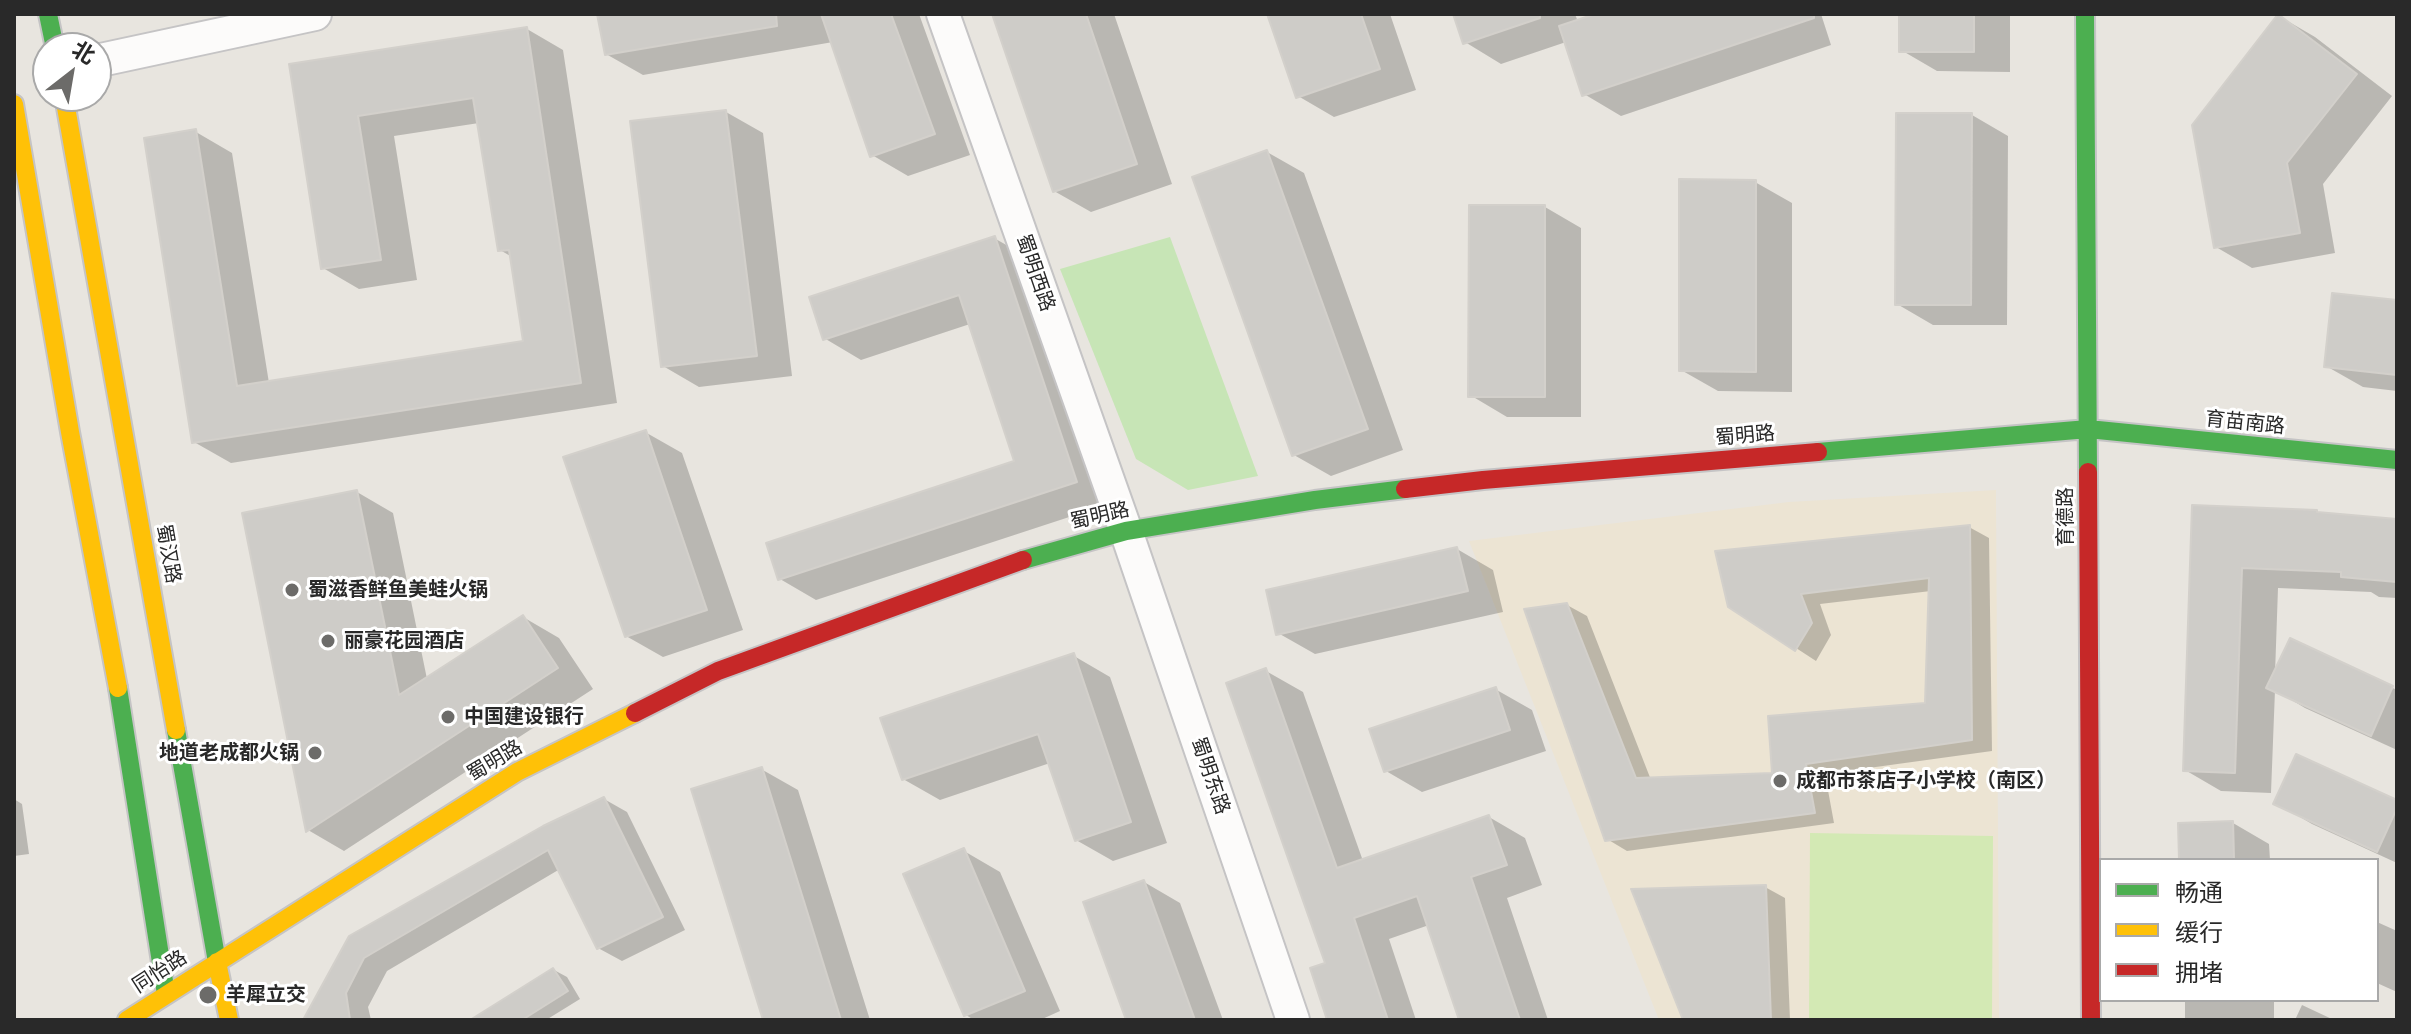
<!DOCTYPE html>
<html>
<head>
<meta charset="utf-8">
<style>
	body { margin:0 }
	#map { position:relative; width:2411px; height:1034px; overflow:hidden; background:#e8e5df; font-family:Montserrat,"Noto Sans SC",sans-serif }
	canvas { display:block }
	.frame { position:absolute; inset:0; border:16px solid #292929; pointer-events:none }
	.legend { position:absolute; left:2099px; top:858px; width:280px; height:144px; box-sizing:border-box; background:#fff; border:2px solid #a9a9a9; margin:0; padding:10px 14px; list-style:none; font-size:24px; color:#292929 }
	.legend li { display:flex; align-items:center; gap:16px; height:40px }
	.legend b { width:40px; border:2px solid #a9a9a9 }
	.north { position:absolute; left:32px; top:32px; width:80px; height:80px; box-sizing:border-box; background:#fff; border:2px solid #a9a9a9; border-radius:50%; rotate:31deg; font-size:22px; font-weight:700; line-height:32px; text-align:center; color:#292929 }
	.north::after { content:''; display:block; margin:auto; width:28px; height:36px; background:#6c6b69; clip-path:polygon(50% 0,100% 100%,50% 72%,0 100%) }
</style>
</head>
<body>
<div id="map">
<canvas width="2411" height="1034"></canvas>
<div class="frame"></div>
<ul class="legend">
<li><b style="height:10px;background:#4caf50"></b>畅通</li>
<li><b style="height:10px;background:#ffc107"></b>缓行</li>
<li><b style="height:10px;background:#c62828"></b>拥堵</li>
</ul>
<div class="north">北</div>
</div>
<script>
const ctx = document.querySelector('canvas').getContext('2d');
ctx.lineJoin = 'round';
function fill(path, color) { ctx.fillStyle = color; ctx.fill(path, 'evenodd'); }
function trace(path, color, width, dash) { ctx.strokeStyle = color; ctx.lineWidth = width; ctx.lineCap = dash ? 'butt' : 'round'; ctx.setLineDash(dash || []); ctx.stroke(path); }
function write(font, color, halo, rows, align = 'center') {
  ctx.font = font + ' Montserrat,"Noto Sans SC",sans-serif'; ctx.lineWidth = 6; ctx.setLineDash([]); ctx.textBaseline = 'middle'; ctx.strokeStyle = halo; ctx.fillStyle = color; for (const [text, x, y, turn = 0] of rows) {
    ctx.save(); ctx.translate(x, y); ctx.rotate((+turn || 0) * Math.PI / 180); ctx.textAlign = isNaN(turn) ? turn : align; if (halo) ctx.strokeText(text, 0, 0); ctx.fillText(text, 0, 0); ctx.restore();
  }
}
const education = new Path2D(`
	M 1996,490 L 1999,1020 L 1659,1020 L 1469,541 L 1789,502 Z`);
const green = new Path2D(`
	M 1170,237 L 1258,476 L 1188,490 L 1136,459 L 1060,269 Z`);
const pitch = new Path2D(`
	M 1810,833 L 1993,836 L 1992,1020 L 1809,1020 Z`);
const shadow = new Path2D(`
	M 599,14 L 919,14 L 970,155 L 908,176 L 872,155 L 833,42 L 643,75 L 606,54 Z
	M 994,14 L 1114,14 L 1172,184 L 1091,212 L 1054,191 Z
	M 1270,14 L 1390,14 L 1416,90 L 1334,117 L 1298,96 Z
	M 1455,14 L 1575,14 L 1578,22 L 1601,14 L 1821,14 L 1831,45 L 1621,116 L 1584,94 L 1566,42 L 1501,64 L 1465,42 Z
	M 1901,14 L 2010,14 L 2010,72 L 1937,71 L 1901,50 Z
	M 2279,16 L 2315,37 L 2392,96 L 2323,184 L 2335,253 L 2252,268 L 2216,247 Z
	M 527,29 L 563,50 L 617,403 L 231,463 L 194,442 L 196,132 L 232,153 L 269,383 L 525,343 L 512,257 L 500,250 L 479,123 L 394,136 L 417,280 L 359,289 L 323,268 L 291,66 Z
	M 726,112 L 763,133 L 792,376 L 699,387 L 663,366 Z
	M 1972,115 L 2008,136 L 2007,325 L 1933,325 L 1897,304 Z
	M 1267,152 L 1304,173 L 1403,450 L 1331,476 L 1294,455 Z
	M 1755,182 L 1792,203 L 1792,392 L 1718,391 L 1681,370 Z
	M 1545,207 L 1581,228 L 1581,417 L 1507,417 L 1470,395 Z
	M 994,238 L 1031,259 L 1112,503 L 816,600 L 780,579 L 1017,463 L 970,324 L 861,360 L 824,338 Z
	M 2397,302 L 2397,391 L 2363,387 L 2326,366 Z
	M 645,432 L 682,453 L 743,630 L 663,657 L 626,636 Z
	M 357,492 L 393,513 L 427,679 L 523,617 L 559,638 L 593,689 L 344,851 L 308,830 Z
	M 2194,507 L 2397,521 L 2397,598 L 2379,597 L 2371,592 L 2278,588 L 2275,674 L 2291,640 L 2397,690 L 2397,750 L 2305,708 L 2275,690 L 2271,793 L 2221,791 L 2185,770 Z
	M 1969,527 L 1989,538 L 1992,751 L 1825,774 L 1834,823 L 1627,851 L 1607,839 L 1567,605 L 1587,616 L 1651,780 L 1774,775 L 1927,705 L 1931,591 L 1820,604 L 1831,635 L 1816,661 L 1730,605 Z
	M 1457,549 L 1493,570 L 1503,612 L 1315,654 L 1278,633 Z
	M 1074,656 L 1110,677 L 1167,843 L 1113,861 L 1076,840 L 1050,763 L 940,800 L 903,779 Z
	M 1266,671 L 1303,692 L 1363,861 L 1489,817 L 1525,838 L 1542,885 L 1507,898 L 1548,1020 L 1461,1020 L 1429,925 L 1389,939 L 1416,1020 L 1329,1020 L 1328,964 Z
	M 1495,689 L 1532,710 L 1546,751 L 1422,792 L 1386,771 Z
	M 761,769 L 798,790 L 870,1020 L 765,1020 Z
	M 14,799 L 22,804 L 29,854 L 14,856 Z
	M 604,799 L 627,812 L 685,930 L 622,961 L 598,948 L 560,869 L 387,971 L 368,1007 L 371,1020 L 305,1020 L 350,937 Z
	M 2276,803 L 2397,803 L 2397,863 L 2312,824 Z
	M 2233,823 L 2269,844 L 2270,860 L 2181,860 Z
	M 964,851 L 1000,872 L 1060,1011 L 1040,1020 L 974,1020 L 966,1015 Z
	M 1144,882 L 1180,903 L 1223,1020 L 1128,1020 Z
	M 1765,887 L 1785,898 L 1790,1020 L 1685,1020 Z
	M 2377,922 L 2397,931 L 2397,992 L 2377,983 Z
	M 554,970 L 567,977 L 580,999 L 546,1020 L 477,1020 Z
	M 2185,1000 L 2274,1000 L 2274,1020 L 2185,1020 Z
	M 2302,1005 L 2334,1020 L 2295,1020 Z`);
const building = new Path2D(`
	M 597,14 L 776,14 L 777,26 L 605,55 Z
	M 821,14 L 891,14 L 935,134 L 870,157 Z
	M 992,14 L 1086,14 L 1137,164 L 1053,192 Z
	M 1267,14 L 1361,14 L 1380,69 L 1296,98 Z
	M 1453,14 L 1540,14 L 1540,18 L 1463,44 Z
	M 1595,14 L 1814,14 L 1814,18 L 1582,96 L 1559,26 Z
	M 1899,14 L 1974,14 L 1974,52 L 1899,52 Z
	M 2278,14 L 2357,74 L 2287,163 L 2300,233 L 2214,248 L 2192,125 Z
	M 527,27 L 581,383 L 192,443 L 144,138 L 196,129 L 237,386 L 523,341 L 509,250 L 498,251 L 473,98 L 358,116 L 381,260 L 321,269 L 289,64 Z
	M 726,110 L 757,356 L 661,367 L 630,121 Z
	M 1896,113 L 1972,113 L 1971,305 L 1895,305 Z
	M 1267,150 L 1368,429 L 1292,456 L 1192,177 Z
	M 1679,179 L 1756,180 L 1756,372 L 1679,371 Z
	M 1469,205 L 1545,205 L 1545,397 L 1468,397 Z
	M 995,236 L 1077,482 L 778,580 L 766,543 L 1014,461 L 959,295 L 823,340 L 809,297 Z
	M 2332,293 L 2397,300 L 2397,375 L 2324,367 Z
	M 646,430 L 707,610 L 625,637 L 563,457 Z
	M 357,490 L 399,695 L 523,615 L 558,668 L 306,832 L 242,513 Z
	M 2192,505 L 2317,510 L 2317,512 L 2397,519 L 2397,582 L 2341,577 L 2341,572 L 2242,568 L 2235,773 L 2183,771 Z
	M 1970,525 L 1972,740 L 1806,764 L 1815,813 L 1605,841 L 1524,609 L 1567,603 L 1636,778 L 1772,773 L 1768,716 L 1925,703 L 1929,578 L 1801,594 L 1812,623 L 1795,651 L 1728,607 L 1715,551 Z
	M 1457,547 L 1468,591 L 1276,635 L 1266,590 Z
	M 2290,638 L 2393,686 L 2371,736 L 2266,688 Z
	M 1074,653 L 1131,822 L 1075,841 L 1038,734 L 902,780 L 880,718 Z
	M 1266,668 L 1337,868 L 1489,815 L 1507,865 L 1471,877 L 1520,1020 L 1459,1020 L 1417,896 L 1354,918 L 1388,1020 L 1327,1020 L 1310,968 L 1325,963 L 1226,683 Z
	M 1496,687 L 1510,730 L 1384,772 L 1369,729 Z
	M 2296,754 L 2397,800 L 2397,808 L 2377,852 L 2273,804 Z
	M 762,767 L 841,1020 L 763,1020 L 691,789 Z
	M 604,797 L 663,917 L 597,949 L 548,850 L 364,958 L 346,993 L 350,1020 L 303,1020 L 349,936 L 543,826 Z
	M 2233,821 L 2234,860 L 2179,860 L 2178,823 Z
	M 964,848 L 1025,991 L 964,1016 L 903,874 Z
	M 1144,880 L 1195,1020 L 1126,1020 L 1083,902 Z
	M 1766,885 L 1771,1020 L 1683,1020 L 1631,889 Z
	M 553,968 L 568,991 L 522,1020 L 470,1020 Z`);
const street = new Path2D(`
	M 943,14 L 1126,531 L 1293,1020
	M 96,61 L 315,14`);
const fast = new Path2D(`
	M 48,14 L 55,48
	M 2085,14 L 2088,472
	M 1818,452 L 2088,429 L 2397,460
	M 1023,560 L 1126,531 L 1315,500 L 1405,489
	M 118,688 L 166,994
	M 176,730 L 217,962`);
const slow = new Path2D(`
	M 64,96 L 176,730
	M 14,104 L 70,432 L 118,688
	M 217,962 L 229,1020
	M 127,1020 L 517,772 L 635,713`);
const jam = new Path2D(`
	M 2088,472 L 2091,1020
	M 1405,489 L 1483,480 L 1818,452
	M 635,713 L 718,671 L 1023,560`);
const markers = [
	[292,590,8,"#6c6b69"],
	[328,641,8,"#6c6b69"],
	[448,717,8,"#6c6b69"],
	[315,753,8,"#6c6b69"],
	[1780,781,8,"#6c6b69"],
	[208,995,10,"#6c6b69"]
];
const streetNames = [
	["蜀明西路",1035,273,71],
	["育苗南路",2245,423,6],
	["蜀明路",1745,436,-5],
	["蜀明路",1100,516,-13],
	["育德路",2066,517,-90],
	["蜀汉路",168,554,80],
	["蜀明路",495,761,-31],
	["蜀明东路",1210,776,71],
	["同怡路",160,972,-33]
];
const poiNames = [
	["蜀滋香鲜鱼美蛙火锅",308,590],
	["丽豪花园酒店",344,641],
	["中国建设银行",464,717],
	["地道老成都火锅",299,753,"right"],
	["成都市茶店子小学校（南区）",1796,781],
	["羊犀立交",226,995]
];
fill(education, '#ece4d3');
fill(green, '#c7e5b6');
fill(pitch, '#d3e9b4');
fill(shadow, '#0003');
fill(building, '#ceccc8');
trace(building, '#d3d0cb', 2);
trace(street, '#c5c4c5', 36);
trace(fast, '#c5c4c5', 22);
trace(slow, '#c5c4c5', 22);
trace(jam, '#c5c4c5', 22);
trace(street, '#fcfbfa', 32);
trace(fast, '#4caf50', 18);
trace(slow, '#ffc107', 18);
trace(jam, '#c62828', 18);
for (const [x, y, r, color] of markers) { const dot = new Path2D(); dot.arc(x, y, r, 0, 2 * Math.PI); ctx.fillStyle = color; ctx.fill(dot); trace(dot, '#fff', 3); }
write('20px', '#292929', '#fff', streetNames);
write('bold 20px', '#292929', '#fff', poiNames, 'left');
</script>
</body>
</html>
